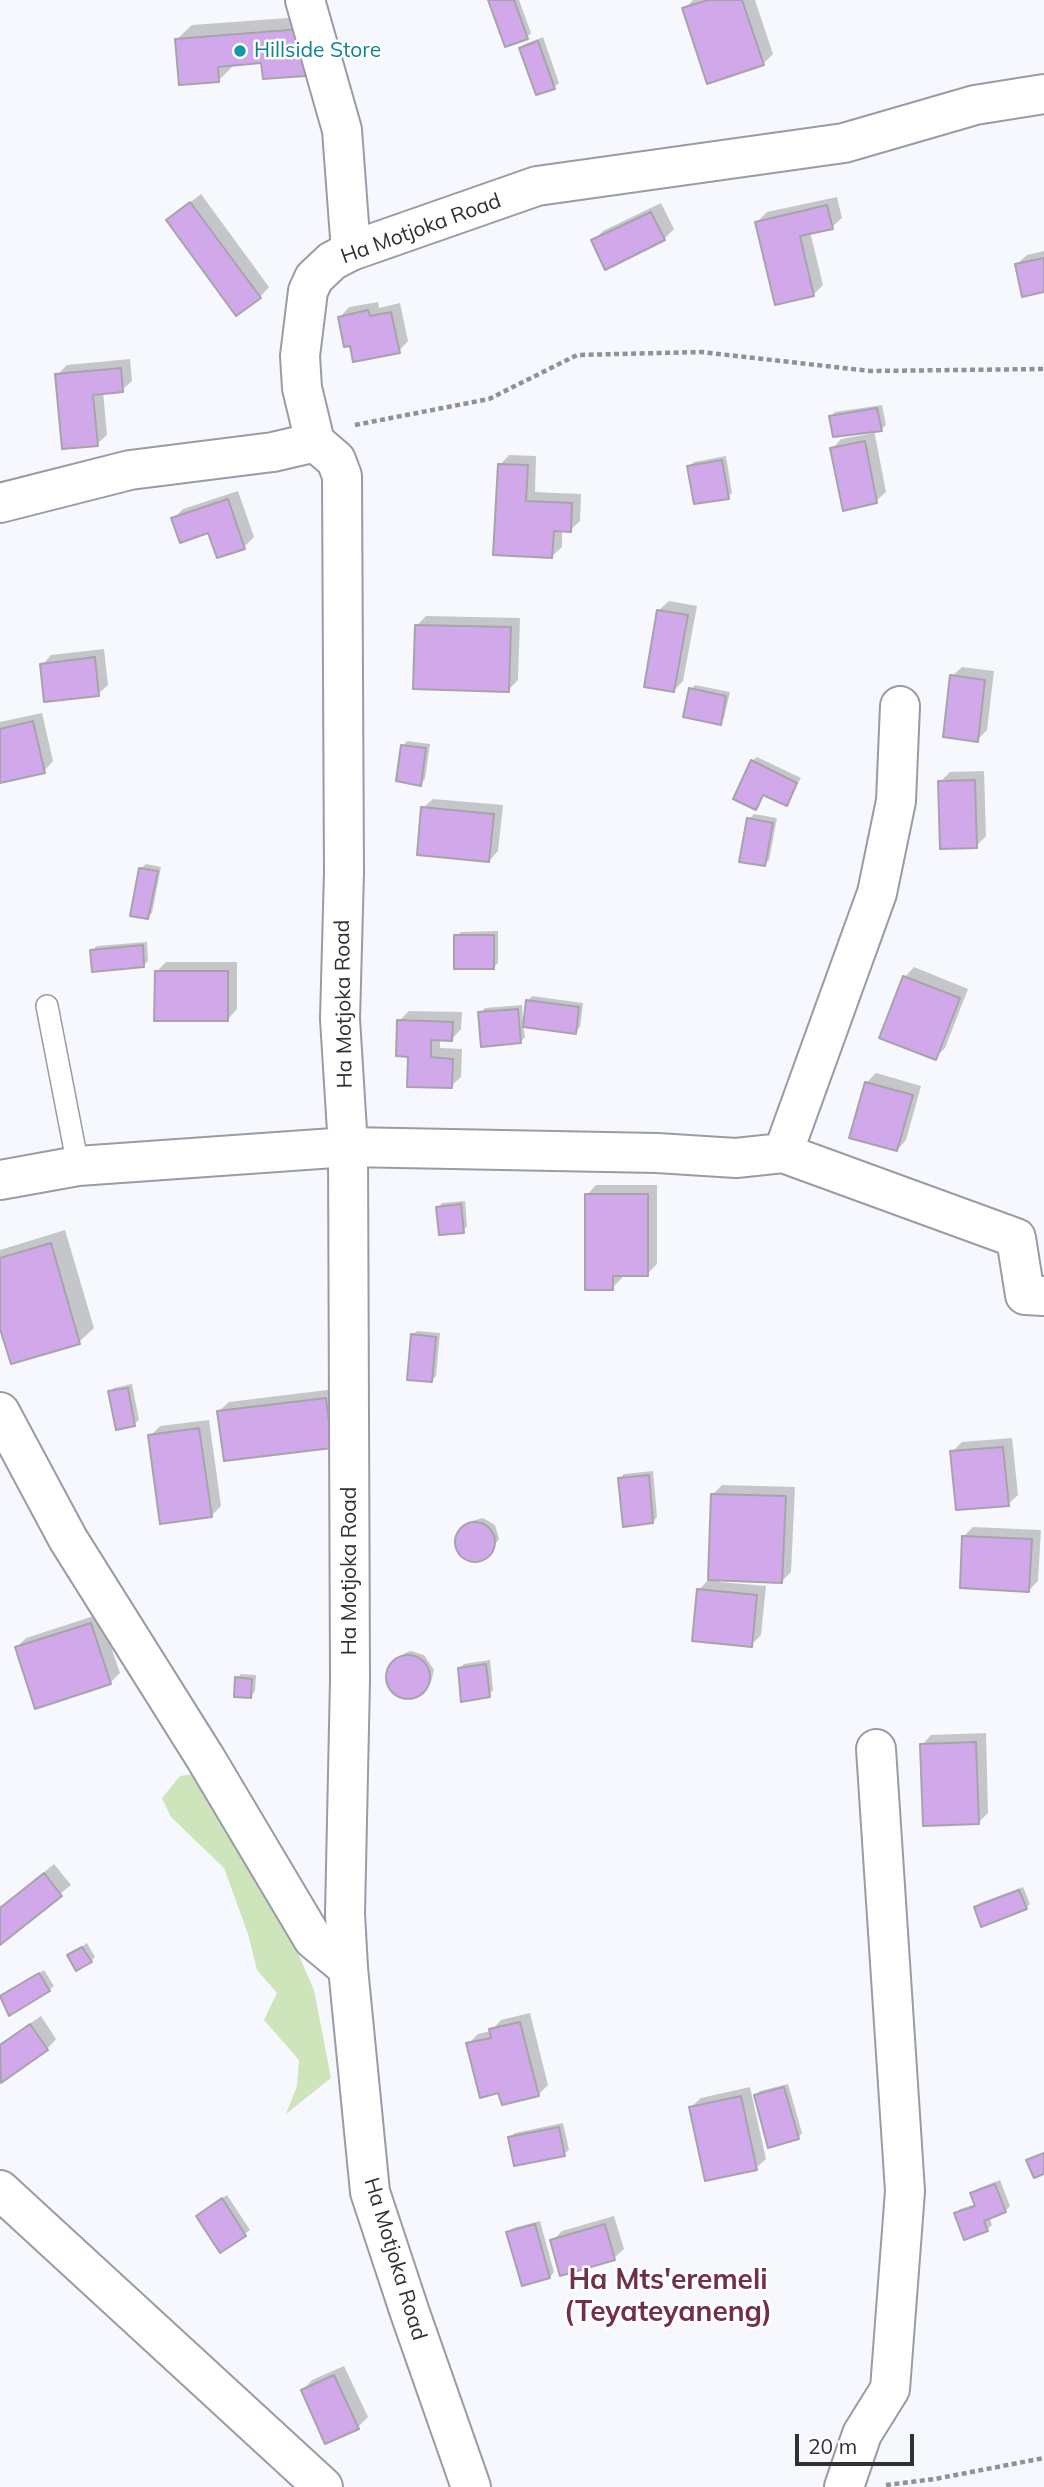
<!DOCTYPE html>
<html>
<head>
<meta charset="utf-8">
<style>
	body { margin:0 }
	#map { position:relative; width:1044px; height:2487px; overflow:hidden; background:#f6f8fd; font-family:Mulish,sans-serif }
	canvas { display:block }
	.scale { position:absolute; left:795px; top:2434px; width:119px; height:32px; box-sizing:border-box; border:4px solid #2f3034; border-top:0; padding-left:9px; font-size:21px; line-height:24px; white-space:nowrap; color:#2f3034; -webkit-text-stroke:5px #fff; paint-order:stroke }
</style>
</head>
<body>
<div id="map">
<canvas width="1044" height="2487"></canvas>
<div class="scale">20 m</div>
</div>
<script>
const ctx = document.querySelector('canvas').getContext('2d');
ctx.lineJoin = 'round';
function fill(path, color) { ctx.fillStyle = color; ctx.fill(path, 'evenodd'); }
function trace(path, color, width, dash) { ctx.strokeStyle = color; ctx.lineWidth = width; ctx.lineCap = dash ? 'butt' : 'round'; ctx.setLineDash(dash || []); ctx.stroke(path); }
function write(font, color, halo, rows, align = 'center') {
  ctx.font = font + ' Mulish,sans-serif'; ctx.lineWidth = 5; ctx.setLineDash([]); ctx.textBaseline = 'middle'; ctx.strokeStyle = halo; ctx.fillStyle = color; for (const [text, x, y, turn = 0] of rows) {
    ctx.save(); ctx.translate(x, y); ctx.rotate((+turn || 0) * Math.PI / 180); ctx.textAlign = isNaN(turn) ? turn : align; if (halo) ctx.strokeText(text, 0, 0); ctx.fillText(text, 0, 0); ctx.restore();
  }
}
const green = new Path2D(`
	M 195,1774 L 261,1869 L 314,1990 L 331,2078 L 286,2114 L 297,2086 L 299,2060 L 264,2020 L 277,1993 L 257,1970 L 248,1934 L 224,1868 L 171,1817 L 162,1798 L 180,1776 Z`);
const shadow = new Path2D(`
	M 490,0 L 519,0 L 531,33 L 527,37 Z
	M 693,0 L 755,0 L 773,54 L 763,64 L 684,9 Z
	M 315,16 L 319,60 L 305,74 L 263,62 L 232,64 L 233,66 L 218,81 L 177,39 L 192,25 Z
	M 543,37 L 559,83 L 554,87 L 537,93 L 521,48 L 525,44 Z
	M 201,194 L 269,287 L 260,297 L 168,220 Z
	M 837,197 L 842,218 L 832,227 L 810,232 L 823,285 L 813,295 L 757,222 L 767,212 Z
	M 661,203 L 674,229 L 664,239 L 593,241 L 603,231 Z
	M 1044,251 L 1044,291 L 1017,264 L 1027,255 Z
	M 378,302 L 379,308 L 400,303 L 408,341 L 399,351 L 352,344 L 340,317 L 349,307 Z
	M 130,359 L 132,381 L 122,390 L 103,392 L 107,435 L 97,444 L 57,375 L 67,365 Z
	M 882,405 L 886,425 L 881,429 L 874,430 L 886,492 L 876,501 L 832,449 L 841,439 L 874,433 L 873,430 L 831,416 L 835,412 Z
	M 509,455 L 536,456 L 535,492 L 581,494 L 580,521 L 570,530 L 562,530 L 562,547 L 552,556 L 500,465 Z
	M 726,456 L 732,493 L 728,497 L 689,466 L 694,462 Z
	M 238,491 L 254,537 L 244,547 L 209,531 L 173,519 L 183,509 Z
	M 669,601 L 697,606 L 683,681 L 674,690 L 659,610 Z
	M 426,616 L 520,618 L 518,680 L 508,690 L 417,625 Z
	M 104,649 L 108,685 L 98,694 L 42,665 L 51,655 Z
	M 962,667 L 994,671 L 987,730 L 977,740 L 952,676 Z
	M 695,685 L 730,692 L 724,718 L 720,723 L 691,689 Z
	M 42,713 L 53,761 L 44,771 L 0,781 L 0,722 Z
	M 407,741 L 430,744 L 425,779 L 420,784 L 403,746 Z
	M 757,757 L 801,778 L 786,803 L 765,793 L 755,808 L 752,761 Z
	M 984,771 L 986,836 L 976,846 L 940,782 L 950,772 Z
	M 433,799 L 503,805 L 498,851 L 489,861 L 423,808 Z
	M 754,814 L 777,818 L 769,860 L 764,865 L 749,819 Z
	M 146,864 L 161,867 L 152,913 L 147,917 L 141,868 Z
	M 498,931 L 498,963 L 494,967 L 456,936 L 461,932 Z
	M 147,942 L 148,961 L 144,965 L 92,950 L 97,946 Z
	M 166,962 L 237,962 L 237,1009 L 228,1019 L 157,971 Z
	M 914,967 L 968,989 L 945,1048 L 935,1058 L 905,977 Z
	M 532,996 L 583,1003 L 580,1027 L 575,1032 L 523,1025 L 525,1037 L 520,1042 L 480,1013 L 485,1008 L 522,1005 L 523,1023 L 525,1023 L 528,1001 Z
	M 409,1011 L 462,1012 L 461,1029 L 452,1039 L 440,1039 L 440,1048 L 462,1049 L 461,1077 L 451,1086 L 410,1055 L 399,1021 Z
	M 876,1073 L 921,1086 L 906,1140 L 897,1150 L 866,1083 Z
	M 596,1185 L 657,1185 L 657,1264 L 647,1274 L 622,1274 L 622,1278 L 612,1288 L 587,1195 Z
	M 465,1201 L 467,1226 L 463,1231 L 438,1208 L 442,1203 Z
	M 65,1230 L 94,1328 L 79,1342 L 12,1362 L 0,1323 L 0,1250 Z
	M 417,1331 L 440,1333 L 436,1376 L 432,1380 L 412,1335 Z
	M 132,1384 L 139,1420 L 134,1424 L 110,1392 L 114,1388 Z
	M 335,1389 L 341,1437 L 219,1411 L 229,1402 Z
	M 209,1420 L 221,1506 L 211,1516 L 150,1436 L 160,1426 Z
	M 1012,1438 L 1018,1495 L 1008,1504 L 952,1452 L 962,1442 Z
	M 653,1471 L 657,1517 L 653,1522 L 620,1478 L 624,1474 Z
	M 722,1485 L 795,1487 L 791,1572 L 782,1581 L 721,1579 L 720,1582 L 766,1586 L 761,1635 L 751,1645 L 699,1590 L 709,1579 L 713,1494 Z
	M 483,1518 L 495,1525 L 499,1539 L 487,1556 L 474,1561 L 461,1556 L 457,1549 L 456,1542 L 468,1522 Z
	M 973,1527 L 1041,1530 L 1038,1581 L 1029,1590 L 963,1537 Z
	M 100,1614 L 120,1673 L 110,1683 L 17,1647 L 26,1638 Z
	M 411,1651 L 424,1655 L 434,1670 L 431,1682 L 415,1697 L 401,1696 L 395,1693 L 388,1681 L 390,1667 L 405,1653 Z
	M 490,1660 L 493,1690 L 489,1695 L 460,1668 L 464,1664 Z
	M 241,1674 L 256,1675 L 255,1691 L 251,1696 L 237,1678 Z
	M 986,1733 L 988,1813 L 979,1822 L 922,1745 L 931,1735 Z
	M 54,1864 L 71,1885 L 0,1943 L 0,1908 Z
	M 1023,1887 L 1030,1904 L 1026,1908 L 976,1907 L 980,1903 Z
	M 87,1943 L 95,1957 L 91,1961 L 69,1956 Z
	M 44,1970 L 54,1986 L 49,1990 L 0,1997 Z
	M 530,2013 L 548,2085 L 538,2095 L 499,2091 L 468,2044 L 478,2034 L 491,2031 L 501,2020 Z
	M 41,2016 L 56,2039 L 47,2049 L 1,2080 L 0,2044 Z
	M 788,2084 L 802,2133 L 798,2138 L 756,2095 L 760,2091 Z
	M 750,2087 L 766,2159 L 756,2168 L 691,2107 L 701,2098 Z
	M 563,2123 L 569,2150 L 564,2154 L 510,2137 L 515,2133 Z
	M 1000,2180 L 1010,2206 L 1005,2211 L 989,2217 L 992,2225 L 987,2229 L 965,2237 L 956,2214 L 960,2209 L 976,2204 L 972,2193 L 977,2189 Z
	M 227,2195 L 250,2230 L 221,2251 L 202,2212 Z
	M 614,2216 L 624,2249 L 614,2258 L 552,2241 L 562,2231 Z
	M 540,2221 L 554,2272 L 550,2277 L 508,2233 L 513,2228 Z
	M 344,2366 L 368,2417 L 358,2427 L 303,2390 L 312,2380 Z`);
const building = new Path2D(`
	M 488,0 L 514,0 L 528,39 L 505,47 Z
	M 708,0 L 742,0 L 764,65 L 707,84 L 682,8 Z
	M 301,29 L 305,76 L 263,79 L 261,63 L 218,67 L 219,82 L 179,85 L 175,39 Z
	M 538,41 L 555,89 L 536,95 L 519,48 Z
	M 190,202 L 261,298 L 236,316 L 166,220 Z
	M 827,205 L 833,229 L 800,236 L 814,296 L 775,305 L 755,222 Z
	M 651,212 L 665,240 L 605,270 L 591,240 Z
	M 1044,258 L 1044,292 L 1022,297 L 1015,264 Z
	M 368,310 L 370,316 L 391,312 L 400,353 L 353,362 L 350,346 L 344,347 L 338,317 Z
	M 121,368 L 123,392 L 93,395 L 98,446 L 62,449 L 55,374 Z
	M 877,408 L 882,431 L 833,437 L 829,416 Z
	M 865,441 L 877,503 L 843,511 L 830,448 Z
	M 722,460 L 729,499 L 694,504 L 687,466 Z
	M 498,464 L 528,465 L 526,501 L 572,503 L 571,532 L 554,531 L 552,558 L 493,555 Z
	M 228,499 L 245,549 L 217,558 L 208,533 L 180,543 L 171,518 Z
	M 657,610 L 688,615 L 674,692 L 644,687 Z
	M 415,625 L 511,627 L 509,692 L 413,689 Z
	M 95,657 L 99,696 L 44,702 L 40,664 Z
	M 950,675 L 985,680 L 978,742 L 943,737 Z
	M 689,688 L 726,696 L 721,725 L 683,717 Z
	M 33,721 L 45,773 L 0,783 L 0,729 Z
	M 401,745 L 426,748 L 421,786 L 396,781 Z
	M 751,760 L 797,783 L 787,806 L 763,795 L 756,810 L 733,799 Z
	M 975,780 L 977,848 L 940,849 L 938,781 Z
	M 421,807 L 494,814 L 489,862 L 417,855 Z
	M 747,818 L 773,823 L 765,866 L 739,862 Z
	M 139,868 L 158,871 L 148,919 L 130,916 Z
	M 454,935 L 494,935 L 494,969 L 454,969 Z
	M 143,945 L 144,967 L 92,972 L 90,950 Z
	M 155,971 L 228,971 L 228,1021 L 154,1021 Z
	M 903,976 L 960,998 L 936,1060 L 879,1038 Z
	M 526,1000 L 579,1007 L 576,1034 L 523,1027 Z
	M 518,1009 L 521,1043 L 481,1047 L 478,1012 Z
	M 397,1020 L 453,1022 L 452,1041 L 431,1040 L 431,1057 L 453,1059 L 452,1088 L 407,1087 L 408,1057 L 396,1056 Z
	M 865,1082 L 913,1095 L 897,1151 L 849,1138 Z
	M 585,1194 L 648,1194 L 648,1276 L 613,1276 L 613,1290 L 585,1290 Z
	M 461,1204 L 464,1233 L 439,1235 L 436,1207 Z
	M 51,1243 L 80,1344 L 11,1364 L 0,1329 L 0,1258 Z
	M 411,1334 L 436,1337 L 432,1382 L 407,1380 Z
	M 128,1388 L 135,1426 L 116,1430 L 108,1391 Z
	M 326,1398 L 332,1448 L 224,1461 L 217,1411 Z
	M 199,1428 L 212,1517 L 160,1524 L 148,1435 Z
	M 1003,1447 L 1009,1506 L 956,1510 L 950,1451 Z
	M 649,1475 L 653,1523 L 623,1527 L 618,1478 Z
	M 711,1494 L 786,1496 L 782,1583 L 708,1580 Z
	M455 1542a20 20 0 1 1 40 0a20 20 0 1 1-40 0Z
	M 962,1536 L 1032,1539 L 1029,1592 L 960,1588 Z
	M 697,1589 L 757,1595 L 752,1647 L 692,1641 Z
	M 91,1623 L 111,1684 L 35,1709 L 15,1647 Z
	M386 1677a22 22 0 1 1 44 0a22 22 0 1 1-44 0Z
	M 486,1664 L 490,1697 L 461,1702 L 458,1668 Z
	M 235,1677 L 252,1679 L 251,1698 L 234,1697 Z
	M 976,1742 L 979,1824 L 923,1826 L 920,1744 Z
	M 44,1873 L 62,1896 L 0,1945 L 0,1908 Z
	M 1019,1890 L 1027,1909 L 981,1927 L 974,1907 Z
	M 82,1947 L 92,1962 L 76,1971 L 67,1955 Z
	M 39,1973 L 50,1991 L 9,2016 L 0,1996 Z
	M 520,2022 L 539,2096 L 502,2105 L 498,2093 L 480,2098 L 466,2043 L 491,2038 L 489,2029 Z
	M 30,2024 L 48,2050 L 1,2083 L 0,2045 Z
	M 784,2087 L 799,2139 L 768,2148 L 754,2095 Z
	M 741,2096 L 757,2170 L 705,2181 L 689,2107 Z
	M 559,2127 L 565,2156 L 514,2166 L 508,2137 Z
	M 1044,2153 L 1044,2174 L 1034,2178 L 1026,2160 Z
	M 995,2184 L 1006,2212 L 984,2221 L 988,2231 L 964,2240 L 954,2213 L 975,2206 L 970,2193 Z
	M 222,2198 L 246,2236 L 220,2253 L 196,2216 Z
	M 535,2224 L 550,2278 L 522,2286 L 506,2232 Z
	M 605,2224 L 615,2260 L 560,2276 L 550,2240 Z
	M 334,2375 L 359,2429 L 325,2444 L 301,2390 Z`);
const path = new Path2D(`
	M 355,425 L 489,399 L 577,355 L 701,352 L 870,371 L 1044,369
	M 886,2485 L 935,2479 L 1044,2458`);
const service = new Path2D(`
	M 47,1006 L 78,1166`);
const minor = new Path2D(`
	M 305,0 L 342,130 L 351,251
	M 0,503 L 130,470 L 273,452 L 316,442
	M 783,1153 L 877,893 L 896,801 L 900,706
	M 0,1180 L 78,1166 L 348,1147 L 657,1153 L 736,1158 L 783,1153 L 1016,1238 L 1025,1295 L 1044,1296
	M 0,1412 L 68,1539 L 206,1759 L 313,1939 L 348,1968
	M 0,2190 L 323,2487
	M 844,2487 L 862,2434 L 890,2389 L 905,2191 L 876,1749`);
const tertiary = new Path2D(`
	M 471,2487 L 410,2313 L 370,2192 L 348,1968 L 345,1914 L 350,1680 L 348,1147 L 340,1019 L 344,872 L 342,476 L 336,460 L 315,442 L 302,388 L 300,356 L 308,291 L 314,278 L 332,261 L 351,251 L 537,186 L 844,143 L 975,105 L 1044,94`);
const markers = [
	[240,51,7,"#0f9aa8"]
];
const cultureNames = [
	["Hillside Store",254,51]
];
const streetNames = [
	["Ha Motjoka Road",421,229,-20],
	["Ha Motjoka Road",344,1004,-91],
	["Ha Motjoka Road",350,1571,-90],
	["Ha Motjoka Road",395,2259,73]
];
const districtNames = [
	["Ha Mts'eremeli",668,2281],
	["(Teyateyaneng)",668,2313]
];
fill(green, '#cee4ba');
fill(shadow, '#0003');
fill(building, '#d1a9ea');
trace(building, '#a7a2ab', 2);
trace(service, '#999ba5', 24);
trace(minor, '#999ba5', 42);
trace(tertiary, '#999ba5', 42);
trace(path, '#909196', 4.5, [5, 3.5]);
trace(service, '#fff', 21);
trace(minor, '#fff', 38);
trace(tertiary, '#fff', 38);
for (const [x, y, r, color] of markers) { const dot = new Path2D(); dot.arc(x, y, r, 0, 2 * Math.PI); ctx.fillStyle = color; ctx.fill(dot); trace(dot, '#fff', 2.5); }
write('21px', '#0d838f', '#fff', cultureNames, 'left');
write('21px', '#2f3034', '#fff', streetNames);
write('bold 28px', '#732f48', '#fff', districtNames);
</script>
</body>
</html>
